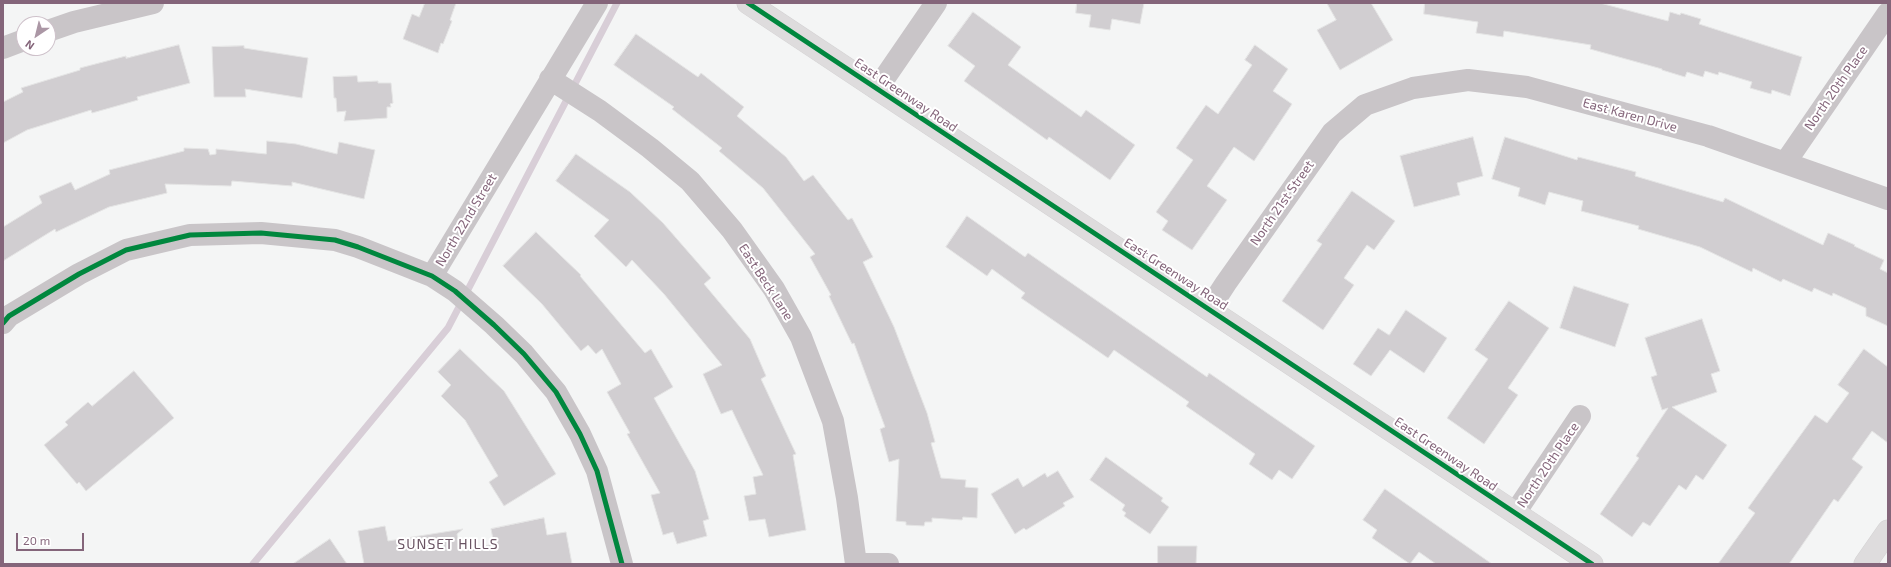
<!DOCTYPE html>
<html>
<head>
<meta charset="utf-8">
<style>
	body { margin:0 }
	#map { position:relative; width:1891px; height:567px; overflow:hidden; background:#f4f5f5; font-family:"Exo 2",sans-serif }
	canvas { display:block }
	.frame { position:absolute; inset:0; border:4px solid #84657a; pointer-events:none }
	.north { position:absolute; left:16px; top:16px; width:40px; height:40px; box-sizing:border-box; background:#fff; border:1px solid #cec1ca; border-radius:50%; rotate:215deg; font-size:11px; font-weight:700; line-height:16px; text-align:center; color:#84657a }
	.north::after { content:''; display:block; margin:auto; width:14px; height:18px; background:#ab97a5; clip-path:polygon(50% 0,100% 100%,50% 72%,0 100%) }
	.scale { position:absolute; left:16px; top:533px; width:68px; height:18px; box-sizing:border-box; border:2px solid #84657a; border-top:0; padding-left:5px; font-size:12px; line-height:14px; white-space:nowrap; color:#84657a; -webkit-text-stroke:3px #fff; paint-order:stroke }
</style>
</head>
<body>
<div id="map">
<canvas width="1891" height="567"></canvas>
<div class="frame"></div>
<div class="north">N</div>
<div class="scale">20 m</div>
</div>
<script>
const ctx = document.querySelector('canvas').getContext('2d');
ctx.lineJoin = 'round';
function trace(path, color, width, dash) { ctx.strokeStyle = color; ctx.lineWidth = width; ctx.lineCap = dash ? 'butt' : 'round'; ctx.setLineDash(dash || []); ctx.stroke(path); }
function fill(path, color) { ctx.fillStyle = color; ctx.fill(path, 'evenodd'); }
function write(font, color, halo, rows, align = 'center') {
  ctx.font = font + ' "Exo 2",sans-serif'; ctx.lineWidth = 4; ctx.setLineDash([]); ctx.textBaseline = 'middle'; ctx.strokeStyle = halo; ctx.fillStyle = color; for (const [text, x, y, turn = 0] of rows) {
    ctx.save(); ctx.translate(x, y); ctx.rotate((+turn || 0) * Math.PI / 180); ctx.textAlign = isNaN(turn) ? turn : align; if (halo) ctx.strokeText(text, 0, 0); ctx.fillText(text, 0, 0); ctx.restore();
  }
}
const stream = new Path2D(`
	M 253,564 L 448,328 L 617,3`);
const building = new Path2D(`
	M 425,3 L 456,3 L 450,20 L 452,21 L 443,44 L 441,43 L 438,53 L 403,39 L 412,14 L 419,17 Z
	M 1077,3 L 1144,3 L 1140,24 L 1112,19 L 1110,30 L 1089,27 L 1091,15 L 1076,13 Z
	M 1327,3 L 1371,3 L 1393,40 L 1340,70 L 1317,30 L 1336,20 Z
	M 1425,3 L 1600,3 L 1668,21 L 1670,12 L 1680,15 L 1681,13 L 1701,19 L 1699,24 L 1802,57 L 1790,96 L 1772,90 L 1771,94 L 1750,88 L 1752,82 L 1719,72 L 1718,75 L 1705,71 L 1703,77 L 1687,72 L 1685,77 L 1662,70 L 1662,69 L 1590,49 L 1591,45 L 1504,31 L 1503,37 L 1476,33 L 1478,22 L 1424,14 Z
	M 973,12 L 1021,47 L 1008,65 L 1081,117 L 1086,110 L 1135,145 L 1110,180 L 1049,137 L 1047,140 L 964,81 L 975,66 L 948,46 Z
	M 636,34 L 698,77 L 701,73 L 744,107 L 737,116 L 786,157 L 804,181 L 813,175 L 848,220 L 852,218 L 873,257 L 863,262 L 894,327 L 927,413 L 935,442 L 931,443 L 941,478 L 966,480 L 965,487 L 978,488 L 977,518 L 963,517 L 962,520 L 932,518 L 932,522 L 925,522 L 924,526 L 906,525 L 906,522 L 896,521 L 899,459 L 889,462 L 880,429 L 885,427 L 854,343 L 852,344 L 829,296 L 831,295 L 810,257 L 815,254 L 763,188 L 719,151 L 722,148 L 672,109 L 674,107 L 614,65 Z
	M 179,45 L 190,83 L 137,97 L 138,100 L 92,113 L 91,110 L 27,130 L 3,143 L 3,102 L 23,92 L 21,88 L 80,70 L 80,68 L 126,56 L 126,58 Z
	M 1255,45 L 1288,69 L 1273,91 L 1292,104 L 1254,161 L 1234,147 L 1207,186 L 1227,200 L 1192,250 L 1162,230 L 1168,221 L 1156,212 L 1193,160 L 1176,148 L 1206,105 L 1218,114 L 1252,65 L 1245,60 Z
	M 244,46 L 244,48 L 308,58 L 302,98 L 245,89 L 246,97 L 214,97 L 212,47 Z
	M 357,76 L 358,82 L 378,81 L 378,83 L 391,83 L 393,103 L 390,104 L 391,107 L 387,107 L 387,118 L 344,121 L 346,111 L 337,112 L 336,98 L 334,98 L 333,77 Z
	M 1473,137 L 1483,176 L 1457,183 L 1460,195 L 1414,207 L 1400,156 Z
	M 1505,137 L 1577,160 L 1578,157 L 1636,172 L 1635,176 L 1723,202 L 1725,198 L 1823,245 L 1828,233 L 1855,245 L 1854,246 L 1884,260 L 1880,269 L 1888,273 L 1888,326 L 1866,316 L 1866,308 L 1833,293 L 1832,296 L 1814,288 L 1812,292 L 1783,279 L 1781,282 L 1753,268 L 1752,272 L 1700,247 L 1638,229 L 1639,226 L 1581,211 L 1583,201 L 1549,192 L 1545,205 L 1518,196 L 1520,188 L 1492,179 Z
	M 267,141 L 296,144 L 337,154 L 339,142 L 375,150 L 364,199 L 292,182 L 292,186 L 232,181 L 231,186 L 165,184 L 167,193 L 109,207 L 56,232 L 55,229 L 3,261 L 3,227 L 42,203 L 39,196 L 71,182 L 75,190 L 110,174 L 109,170 L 184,151 L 184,148 L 208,149 L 210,155 L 216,154 L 216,149 L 266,154 Z
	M 576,154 L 630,192 L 663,223 L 711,278 L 704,284 L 750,339 L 766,376 L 761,379 L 796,454 L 793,455 L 806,530 L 769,537 L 765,519 L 749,521 L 744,496 L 756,494 L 753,477 L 763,475 L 732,410 L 721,414 L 703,374 L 722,365 L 664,294 L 632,260 L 626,267 L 594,236 L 609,220 L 556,181 Z
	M 1352,191 L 1395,221 L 1374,250 L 1367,245 L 1344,278 L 1354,285 L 1323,330 L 1282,301 L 1322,244 L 1317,241 Z
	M 967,216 L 1025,257 L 1028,253 L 1207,377 L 1209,373 L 1315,446 L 1292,479 L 1279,470 L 1272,480 L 1249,464 L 1255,454 L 1186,406 L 1189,402 L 1114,350 L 1108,358 L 1021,298 L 1025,293 L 992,269 L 987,276 L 946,247 Z
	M 536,232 L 581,275 L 580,276 L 645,353 L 651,349 L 673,387 L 654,398 L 695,471 L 709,519 L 703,521 L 707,536 L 677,544 L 673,532 L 663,535 L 651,495 L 660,493 L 627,434 L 630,433 L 607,392 L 621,384 L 602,349 L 596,354 L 588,345 L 581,351 L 542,304 L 503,266 Z
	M 1574,286 L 1629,304 L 1615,347 L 1560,328 Z
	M 1509,301 L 1549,328 L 1508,388 L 1518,395 L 1484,444 L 1447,418 L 1488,359 L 1475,350 Z
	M 1406,310 L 1447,338 L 1424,373 L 1390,350 L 1371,376 L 1353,364 L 1378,328 L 1389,335 Z
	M 1702,319 L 1720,371 L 1711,374 L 1717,392 L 1672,407 L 1727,445 L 1703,480 L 1696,475 L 1686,490 L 1679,485 L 1650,526 L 1643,522 L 1632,537 L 1600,514 L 1639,458 L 1636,456 L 1668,408 L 1662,410 L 1651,377 L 1657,375 L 1645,338 Z
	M 460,349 L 504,391 L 556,474 L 504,506 L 489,482 L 498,476 L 465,420 L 441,396 L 451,385 L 438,372 Z
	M 1864,349 L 1888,367 L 1888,443 L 1872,431 L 1852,459 L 1863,467 L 1838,502 L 1834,499 L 1789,564 L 1718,564 L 1755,513 L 1748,508 L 1815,415 L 1827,423 L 1849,393 L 1838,385 Z
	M 134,371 L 174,418 L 86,491 L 79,482 L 77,484 L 44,445 L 68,425 L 65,422 L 88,402 L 92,406 Z
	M 1106,457 L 1163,498 L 1161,501 L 1169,507 L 1150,534 L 1124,516 L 1126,513 L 1122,510 L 1125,505 L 1090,480 Z
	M 1058,471 L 1074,497 L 1063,503 L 1065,506 L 1026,530 L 1024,528 L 1015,534 L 991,494 L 1018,478 L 1023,487 L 1045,473 L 1047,477 Z
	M 1385,489 L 1439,527 L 1492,564 L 1436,564 L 1419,552 L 1410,564 L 1372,538 L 1377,530 L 1363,520 Z
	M 544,518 L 547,535 L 566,532 L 572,564 L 364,564 L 358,531 L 385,526 L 388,541 L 463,529 L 457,534 L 460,551 L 494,544 L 491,529 Z
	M 330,539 L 347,564 L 293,564 Z
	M 1158,546 L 1197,546 L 1196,564 L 1158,564 Z`);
const street = new Path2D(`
	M 48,31 L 74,22 L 153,3
	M 3,48 L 24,40
	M 550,79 L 600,111 L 650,148 L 690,181 L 732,230 L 774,289 L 801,337 L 833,421 L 847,498 L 856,564
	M 877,89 L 936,3
	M 1785,163 L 1888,13
	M 432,276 L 597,3
	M 1209,309 L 1226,283 L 1332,133 L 1365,105 L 1413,88 L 1468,80 L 1527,87 L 1708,136 L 1888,199
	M 3,323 L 9,316 L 79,274 L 126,250 L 190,235 L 261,233 L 335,240 L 358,247 L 409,267 L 432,276 L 455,291 L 494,325 L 524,354 L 556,392 L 580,434 L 597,471 L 622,564
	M 1515,513 L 1580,416
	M 862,564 L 888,564`);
const secondary = new Path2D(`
	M 748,3 L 1592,564
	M 1865,564 L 1888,531`);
const cycleway = new Path2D(`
	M 748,3 L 1592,564
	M 3,323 L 9,316 L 79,274 L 126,250 L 190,235 L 261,233 L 335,240 L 358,247 L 409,267 L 432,276 L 455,291 L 494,325 L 524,354 L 556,392 L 580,434 L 597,471 L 622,564`);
const streetNames = [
	["North 20th Place",1836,88,-55],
	["East Greenway Road",906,95,34],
	["East Karen Drive",1630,115,15],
	["North 21st Street",1282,203,-55],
	["North 22nd Street",466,220,-59],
	["East Greenway Road",1176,274,33],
	["East Beck Lane",766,282,57],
	["East Greenway Road",1446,454,34],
	["North 20th Place",1548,465,-56]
];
const neighbourhoodNames = [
	["SUNSET HILLS",448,544]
];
trace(stream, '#d8ced7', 7);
fill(building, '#d1ced1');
trace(building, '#e4e4e4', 1);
trace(secondary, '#d2d1d2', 23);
trace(street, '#c9c5c8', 22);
trace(secondary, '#dedcdd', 22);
trace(cycleway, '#00873e', 5);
write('13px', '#84657a', '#fff', streetNames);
ctx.letterSpacing = '1px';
write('14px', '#695362', '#fff', neighbourhoodNames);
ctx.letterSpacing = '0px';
</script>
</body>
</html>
